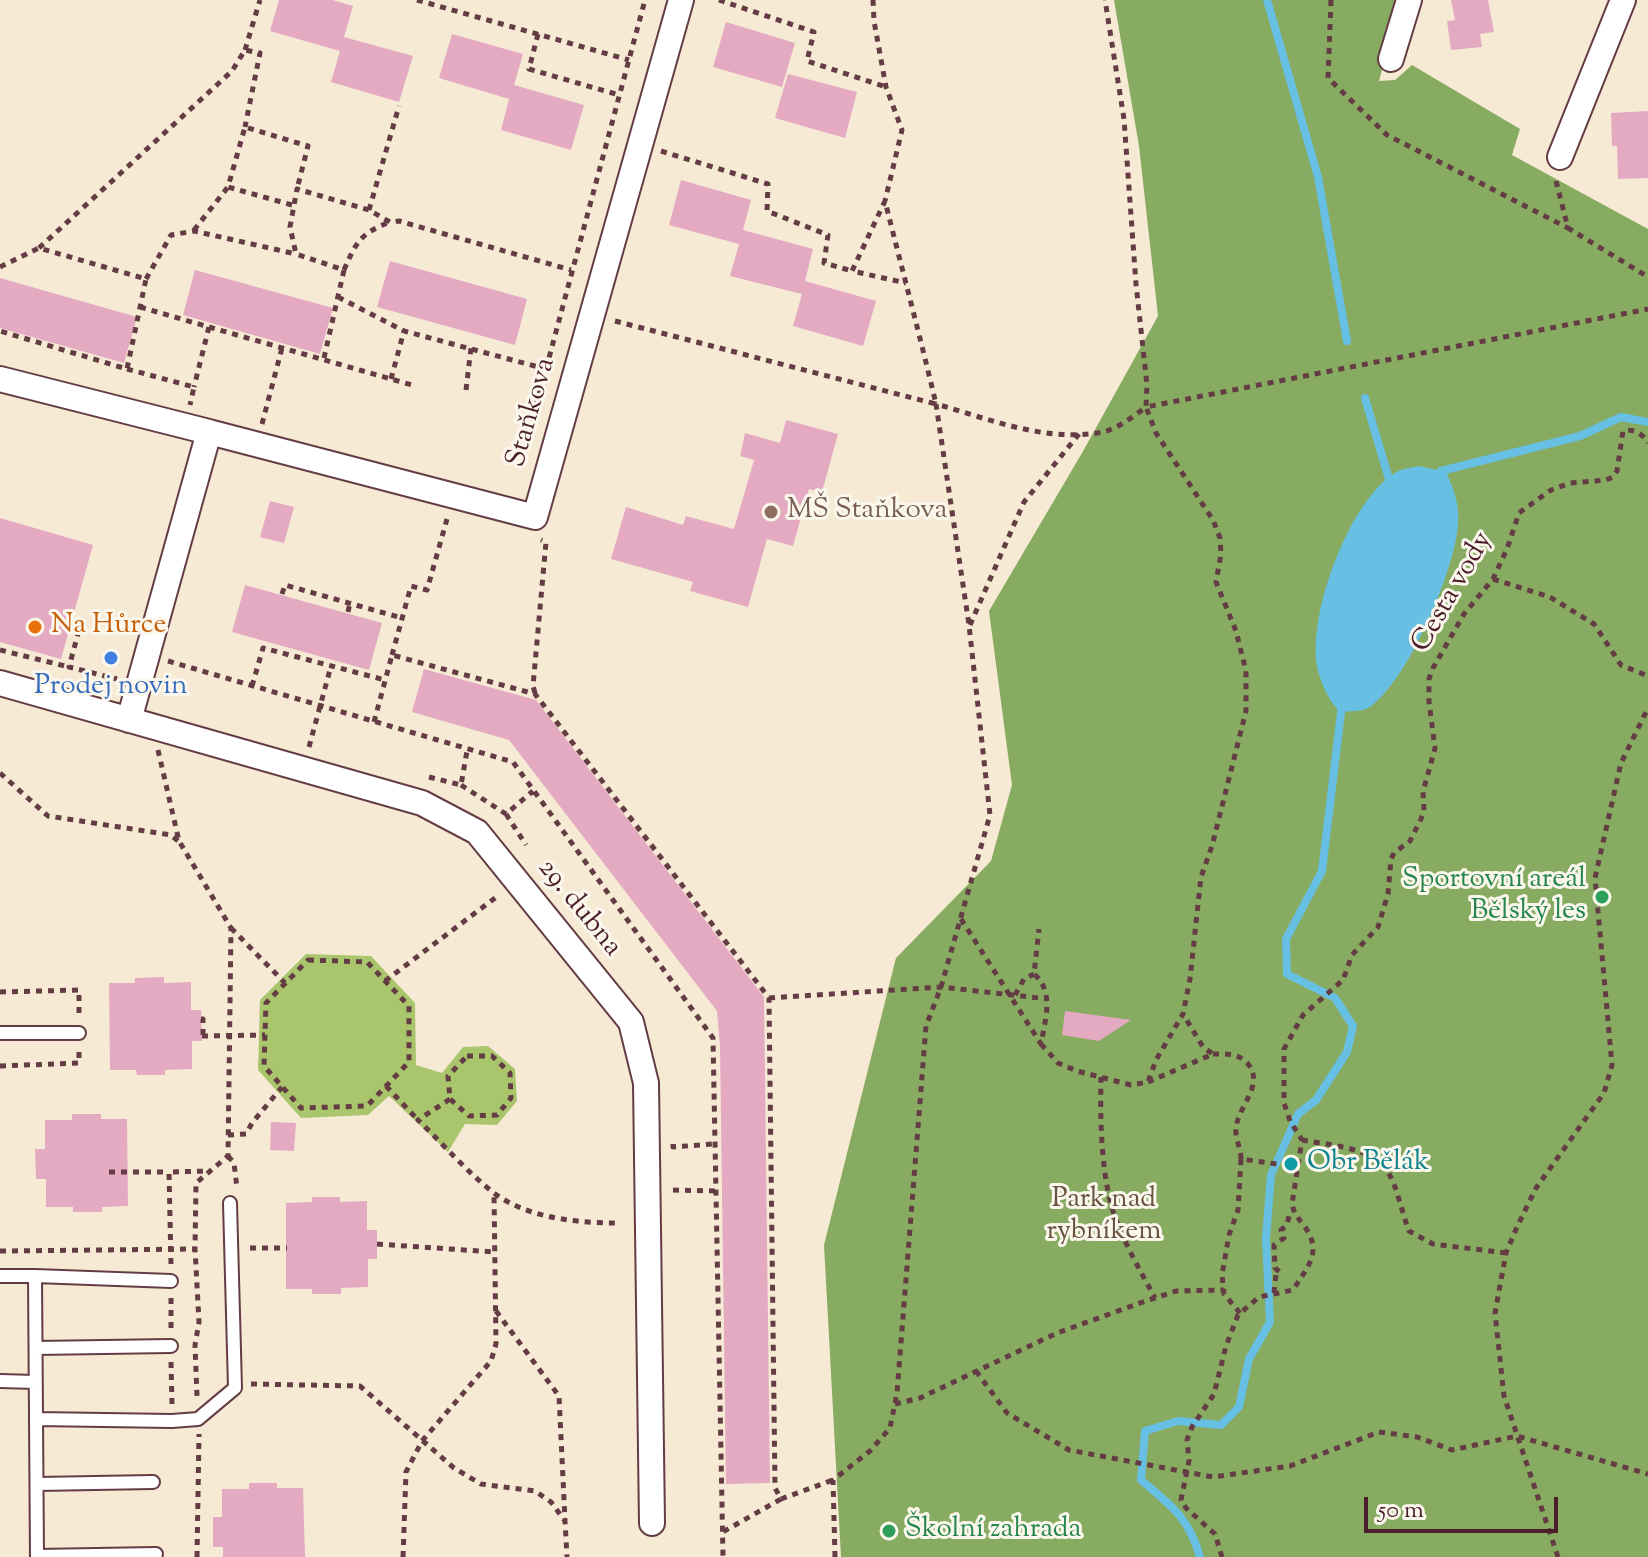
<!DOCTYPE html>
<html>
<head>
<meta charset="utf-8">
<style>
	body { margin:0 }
	#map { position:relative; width:1648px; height:1557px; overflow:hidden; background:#f6ead5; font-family:"Sorts Mill Goudy",serif }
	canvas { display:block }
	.scale { position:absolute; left:1364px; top:1497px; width:194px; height:36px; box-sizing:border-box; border:4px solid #4a1f2b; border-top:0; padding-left:10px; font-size:24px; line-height:28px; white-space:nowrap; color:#4a1f2b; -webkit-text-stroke:6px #fbf7ec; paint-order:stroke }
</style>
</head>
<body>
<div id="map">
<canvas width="1648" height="1557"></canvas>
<div class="scale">50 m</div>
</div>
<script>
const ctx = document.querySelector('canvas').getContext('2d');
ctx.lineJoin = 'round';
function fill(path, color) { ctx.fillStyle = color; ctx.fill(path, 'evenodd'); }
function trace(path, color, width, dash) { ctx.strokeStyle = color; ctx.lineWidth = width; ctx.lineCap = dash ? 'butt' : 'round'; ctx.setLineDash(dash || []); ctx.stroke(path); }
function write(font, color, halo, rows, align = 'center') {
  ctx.font = font + ' "Sorts Mill Goudy",serif'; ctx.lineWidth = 6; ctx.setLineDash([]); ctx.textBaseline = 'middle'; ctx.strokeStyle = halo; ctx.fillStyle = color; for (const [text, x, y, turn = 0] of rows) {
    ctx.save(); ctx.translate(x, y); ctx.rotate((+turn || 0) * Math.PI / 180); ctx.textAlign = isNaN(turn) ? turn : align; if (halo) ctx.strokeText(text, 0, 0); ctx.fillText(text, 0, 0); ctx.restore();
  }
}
const green = new Path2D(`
	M 306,954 L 371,956 L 415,1003 L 416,1065 L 442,1073 L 463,1047 L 488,1046 L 515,1069 L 517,1101 L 497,1125 L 465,1124 L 448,1152 L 389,1096 L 368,1115 L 301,1118 L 258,1070 L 260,1000 Z`);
const forest = new Path2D(`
	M 1114,0 L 1400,0 L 1379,81 L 1395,80 L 1412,65 L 1520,129 L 1512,155 L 1648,229 L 1648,1557 L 841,1557 L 824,1245 L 896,958 L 991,861 L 1012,785 L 989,611 L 1082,453 L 1158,316 L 1139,146 Z`);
const water = new Path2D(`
	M 1419,466 L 1446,472 C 1454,489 1460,506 1458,525 C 1454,572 1409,679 1370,707 C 1363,712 1349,711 1340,712 C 1330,702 1323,688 1319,674 C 1303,623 1349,500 1395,473 C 1402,468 1411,468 1419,466 Z`);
const stream = new Path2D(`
	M 1267,0 L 1318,177 L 1347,341
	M 1365,398 L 1391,486
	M 1441,471 L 1580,436 L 1621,417 L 1648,422
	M 1200,1557 C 1189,1518 1172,1506 1141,1480 L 1145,1431 L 1178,1421 L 1221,1425 L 1239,1407 L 1249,1359 L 1270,1322 L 1266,1239 L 1271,1175 L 1298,1114 L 1316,1100 L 1347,1052 L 1353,1026 L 1335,998 L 1287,974 L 1286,939 L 1322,871 L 1342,704`);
const building = new Path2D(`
	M 279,0 L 333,0 L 353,6 L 344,37 L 413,56 L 399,102 L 331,82 L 340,51 L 270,31 Z
	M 1451,0 L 1488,0 L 1494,32 L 1480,34 L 1482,47 L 1451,50 L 1447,21 L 1455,20 Z
	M 726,22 L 795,43 L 782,87 L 713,67 Z
	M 452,34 L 523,54 L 514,85 L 584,105 L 571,150 L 501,130 L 509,99 L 439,78 Z
	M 788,74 L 857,92 L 845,138 L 775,118 Z
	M 1648,111 L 1648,178 L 1618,179 L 1617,146 L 1612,146 L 1611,113 Z
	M 681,180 L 751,200 L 743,230 L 813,249 L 805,281 L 876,301 L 863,346 L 793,326 L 802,294 L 730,276 L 739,244 L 669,225 Z
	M 390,261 L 527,299 L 515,345 L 377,307 Z
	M 195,270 L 333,308 L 320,354 L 183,315 Z
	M 0,278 L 137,317 L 124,363 L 0,328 Z
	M 786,420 L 838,434 L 822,492 L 809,489 L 793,546 L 767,539 L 748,607 L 690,591 L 693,582 L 611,559 L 626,507 L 683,525 L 686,516 L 734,529 L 754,460 L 740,456 L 745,433 L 780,443 Z
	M 270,501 L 294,507 L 284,543 L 260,537 Z
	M 0,518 L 93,545 L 61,659 L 0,642 Z
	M 245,585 L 382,623 L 369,670 L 232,632 Z
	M 424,669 L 536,700 L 764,997 L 770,1483 L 726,1484 L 720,1046 L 717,1011 L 509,740 L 412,712 Z
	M 164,977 L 164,983 L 191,982 L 191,1010 L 201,1010 L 202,1041 L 192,1041 L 192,1069 L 165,1070 L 165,1075 L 137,1075 L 136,1070 L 110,1070 L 109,983 L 135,983 L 135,978 Z
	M 1065,1011 L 1131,1020 L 1099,1041 L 1062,1035 Z
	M 72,1114 L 101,1114 L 101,1119 L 127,1119 L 128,1206 L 102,1207 L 102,1212 L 73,1212 L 73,1207 L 46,1207 L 46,1179 L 36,1179 L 35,1149 L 45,1149 L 45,1120 L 72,1120 Z
	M 271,1122 L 296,1123 L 294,1151 L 270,1150 Z
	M 312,1197 L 340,1197 L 340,1202 L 367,1201 L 367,1230 L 377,1230 L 377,1259 L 368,1259 L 368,1287 L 341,1288 L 341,1294 L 312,1294 L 312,1289 L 286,1289 L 286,1203 L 312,1202 Z
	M 249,1483 L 277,1483 L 277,1488 L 303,1488 L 305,1557 L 223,1557 L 223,1547 L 213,1547 L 213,1517 L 222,1517 L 222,1489 L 249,1489 Z`);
const path = new Path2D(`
	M 417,0 L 629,60
	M 719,0 L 814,32 L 807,61 L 886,87
	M 873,0 L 874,21 L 886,87 L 902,130 L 885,201
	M 1331,0 L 1328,78 L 1387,135 L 1568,228
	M 538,34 L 529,69 L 619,95
	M 245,50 L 260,0
	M 661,151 L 768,184 L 767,211 L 828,235 L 824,263 L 852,271
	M 1556,181 L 1568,228 L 1648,277
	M 292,205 L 228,187 L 245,127 L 308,146 L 297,189
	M 369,210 L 399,106
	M 194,230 L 228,187
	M 39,248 L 232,71 L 245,50 L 260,53 L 245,127
	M 0,267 L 39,248 L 146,279 L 127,369 L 0,331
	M 344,270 C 356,242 361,233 390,222
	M 146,279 L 171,235 L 194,231 L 296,254
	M 338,297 L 404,331
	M 140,307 L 209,327 L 194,387
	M 615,321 L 936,404 C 920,336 902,269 885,201 L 852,271 L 906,283
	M 209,327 L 412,385
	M 324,358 L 344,270 L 296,254 L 290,227 L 297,189 L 369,210 L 390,222 L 399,221 L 571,270
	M 127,369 L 194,387 L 190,405
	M 546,369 L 645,0
	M 391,379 L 404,331 L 546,369 L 535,409
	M 466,390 L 471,348
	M 262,424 L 282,348
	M 1493,579 L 1550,597 L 1594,624 L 1621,665 L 1648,676
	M 282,594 L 285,585 L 402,618
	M 348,612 L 350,603
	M 82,619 L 69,667 L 117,679
	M 970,625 L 1024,502 L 1079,434
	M 0,650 L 69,667
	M 392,655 L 411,586 L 427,590 L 447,519
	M 168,661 L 513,762 L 713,1038 L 723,1557
	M 252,686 L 263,648 L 385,680
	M 535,693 L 533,686 L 546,542 L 541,540
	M 374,722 L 392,655 L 535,694 L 769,998 L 775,1488 L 781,1499 L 721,1533
	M 309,747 L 331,666
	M 158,750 L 179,841 L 231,928 L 228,1156 L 196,1183 L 195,1249 L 199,1322 L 195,1345 L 197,1396
	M 0,773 L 48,816 L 171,835 L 178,841
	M 429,777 L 461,785 L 467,751
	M 461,785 L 506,814 L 533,791
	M 506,814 L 526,845
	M 961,919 L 1041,1044 C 1045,1020 1055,992 1034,974 L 1039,929
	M 231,928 L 285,983
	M 308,960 L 367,962 L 409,1006 L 409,1062 L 367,1106 L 301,1108 L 264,1066 L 266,1003 Z
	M 385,981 L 499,895
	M 0,992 L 79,990 L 79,1017
	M 1015,995 L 1024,979 L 1034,974
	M 769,998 L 941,987 L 1048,999
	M 201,1019 L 203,1019 L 203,1036
	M 202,1036 L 265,1035
	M 1041,1044 L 1058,1063 L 1077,1071 L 1131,1085 L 1148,1082 L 1156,1060 L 1183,1014 L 1190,979 L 1201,877 L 1212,846 L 1246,711 L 1246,671 L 1236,631 L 1216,582 L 1221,554 L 1220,538 L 1213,520 L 1156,433 L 1146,407 L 1648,309
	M 1213,1054 C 1226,1054 1239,1053 1248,1064 C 1265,1085 1238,1106 1236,1128 C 1235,1138 1241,1149 1241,1159
	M 467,1056 L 492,1056 L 510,1073 L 511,1098 L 497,1115 L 469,1116 L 450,1099 L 448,1076 Z
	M 0,1066 L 79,1063 L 79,1051
	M 1101,1077 C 1100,1118 1101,1168 1112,1208 C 1121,1238 1140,1270 1155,1298
	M 1148,1082 L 1213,1054 L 1203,1047 L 1183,1014
	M 386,1086 L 417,1119
	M 450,1099 L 418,1120 C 443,1144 467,1172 494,1193 C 529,1219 579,1223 620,1223
	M 228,1135 L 246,1134 L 252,1123 L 282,1087
	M 1302,1140 C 1327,1145 1365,1146 1384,1167 C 1396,1179 1402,1214 1409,1231 L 1433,1244 L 1506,1253
	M 673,1144 L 673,1147 L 713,1144
	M 228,1156 L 234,1163 L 237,1188
	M 109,1172 L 169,1172
	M 673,1190 L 717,1191
	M 377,1244 L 494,1252
	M 250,1248 L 287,1248
	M 0,1251 L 195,1249
	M 171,1264 L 169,1172 L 211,1171
	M 1274,1293 L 1276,1275 L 1280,1272 L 1275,1268 L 1274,1245 L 1284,1238 L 1281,1230 L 1287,1225 L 1289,1216 L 1294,1213
	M 171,1298 L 171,1328
	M 496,1311 L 559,1396 L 565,1520
	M 1240,1313 L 1224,1294 L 1222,1275 L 1229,1235 L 1238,1210 L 1241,1159 L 1298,1167
	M 171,1362 L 172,1404
	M 976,1371 L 1007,1413 L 1069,1450 L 1213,1477 L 1290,1466 L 1379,1432 L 1417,1437 L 1452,1450 L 1517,1436 L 1648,1474
	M 251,1384 L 360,1386 L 454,1468 L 481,1484 L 535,1491 L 551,1502 L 565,1521 L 567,1557
	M 895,1404 L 920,1398 L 1057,1333 L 1140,1303 L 1176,1291 L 1224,1290
	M 781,1499 L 833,1480
	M 197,1557 L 199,1434
	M 403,1557 L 406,1472 L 422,1441 L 491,1361 L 496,1344 L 494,1193
	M 835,1557 L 833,1480 L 870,1451 L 890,1428 L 897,1393 L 926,1026 L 941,987 L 990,815 L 969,625 L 936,404 C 989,419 1047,443 1103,432 C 1117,429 1134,416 1146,407 L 1147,385 L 1136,284 L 1124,119 L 1105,0
	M 1222,1557 L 1215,1534 L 1186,1508 L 1181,1500 L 1189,1461 L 1187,1440 L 1192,1427 L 1214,1394 L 1226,1346 L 1238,1315 L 1259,1297 L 1293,1290 C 1307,1267 1323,1253 1305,1227 C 1299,1219 1294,1214 1292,1204 L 1302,1140 L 1290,1121 L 1284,1103 L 1284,1049 L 1303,1015 L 1343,980 L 1352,955 L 1378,927 L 1388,894 L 1391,859 L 1394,853 L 1410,841 L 1421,819 L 1424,811 L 1423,792 L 1435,748 L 1429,702 L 1429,679 L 1433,668 L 1464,614 L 1493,579 L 1507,549 L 1519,513 L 1551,490 L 1570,483 L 1606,480 L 1613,477 L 1617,471 L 1623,431 C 1634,428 1643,434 1648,443
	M 1558,1557 L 1504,1396 L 1495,1313 L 1506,1253 L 1517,1227 L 1536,1188 L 1604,1093 L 1612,1065 L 1595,878 L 1621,763 L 1648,708`);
const service = new Path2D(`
	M 0,1033 L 79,1033
	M 0,1276 L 35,1276 L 37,1557
	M 35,1276 L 171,1281
	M 36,1348 L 171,1346
	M 0,1381 L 35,1382
	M 36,1419 L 172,1421 L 198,1419 L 235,1388 L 230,1203
	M 37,1484 L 153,1482
	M 37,1556 L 156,1554`);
const minor = new Path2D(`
	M 1391,59 L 1409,0
	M 1560,157 L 1623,0
	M 0,379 L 209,432
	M 0,683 L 422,803 L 477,832 L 631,1022 L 646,1083 L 652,1523
	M 129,720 L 209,432 L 535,517 L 681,0`);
const markers = [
	[771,512,8,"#8d6e63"],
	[35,627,8,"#e8710a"],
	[111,658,8,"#3f7fe0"],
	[1602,897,8,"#2e9e5b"],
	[1291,1164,8,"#0f9aa8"],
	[889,1531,8,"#2e9e5b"]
];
const streetNames = [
	["Staňkova",533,413,-74],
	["Cesta vody",1454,593,-60],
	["29. dubna",578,909,51]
];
const educationNames = [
	["MŠ Staňkova",787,512]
];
const foodNames = [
	["Na Hůrce",51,627]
];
const shopNames = [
	["Prodej novin",111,688]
];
const leisureNames = [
	["Sportovní areál",1586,881],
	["Bělský les",1586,913],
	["Školní zahrada",905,1531,"left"]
];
const cultureNames = [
	["Obr Bělák",1307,1164]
];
const parkNames = [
	["Park nad",1104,1201],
	["rybníkem",1104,1233]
];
fill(green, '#aac66d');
fill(forest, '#87ab60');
fill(water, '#67bfe4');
trace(stream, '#67bfe4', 8);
fill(building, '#e4aac2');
trace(service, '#643d44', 16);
trace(minor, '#643d44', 28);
trace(path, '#643d44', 5, [6, 6]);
trace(service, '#fff', 12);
trace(minor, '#fff', 24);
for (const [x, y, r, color] of markers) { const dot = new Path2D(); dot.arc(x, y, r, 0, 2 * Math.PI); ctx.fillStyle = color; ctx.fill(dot); trace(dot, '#fbf7ec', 3); }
write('28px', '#4a1f2b', '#fbf7ec', streetNames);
write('28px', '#785e54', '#fbf7ec', educationNames, 'left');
write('28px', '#c56008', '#fbf7ec', foodNames, 'left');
write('28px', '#366cbe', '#fbf7ec', shopNames);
write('28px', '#27864d', '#fbf7ec', leisureNames, 'right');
write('28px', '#0d838f', '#fbf7ec', cultureNames, 'left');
write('28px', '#67513f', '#fbf7ec', parkNames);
</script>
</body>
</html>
